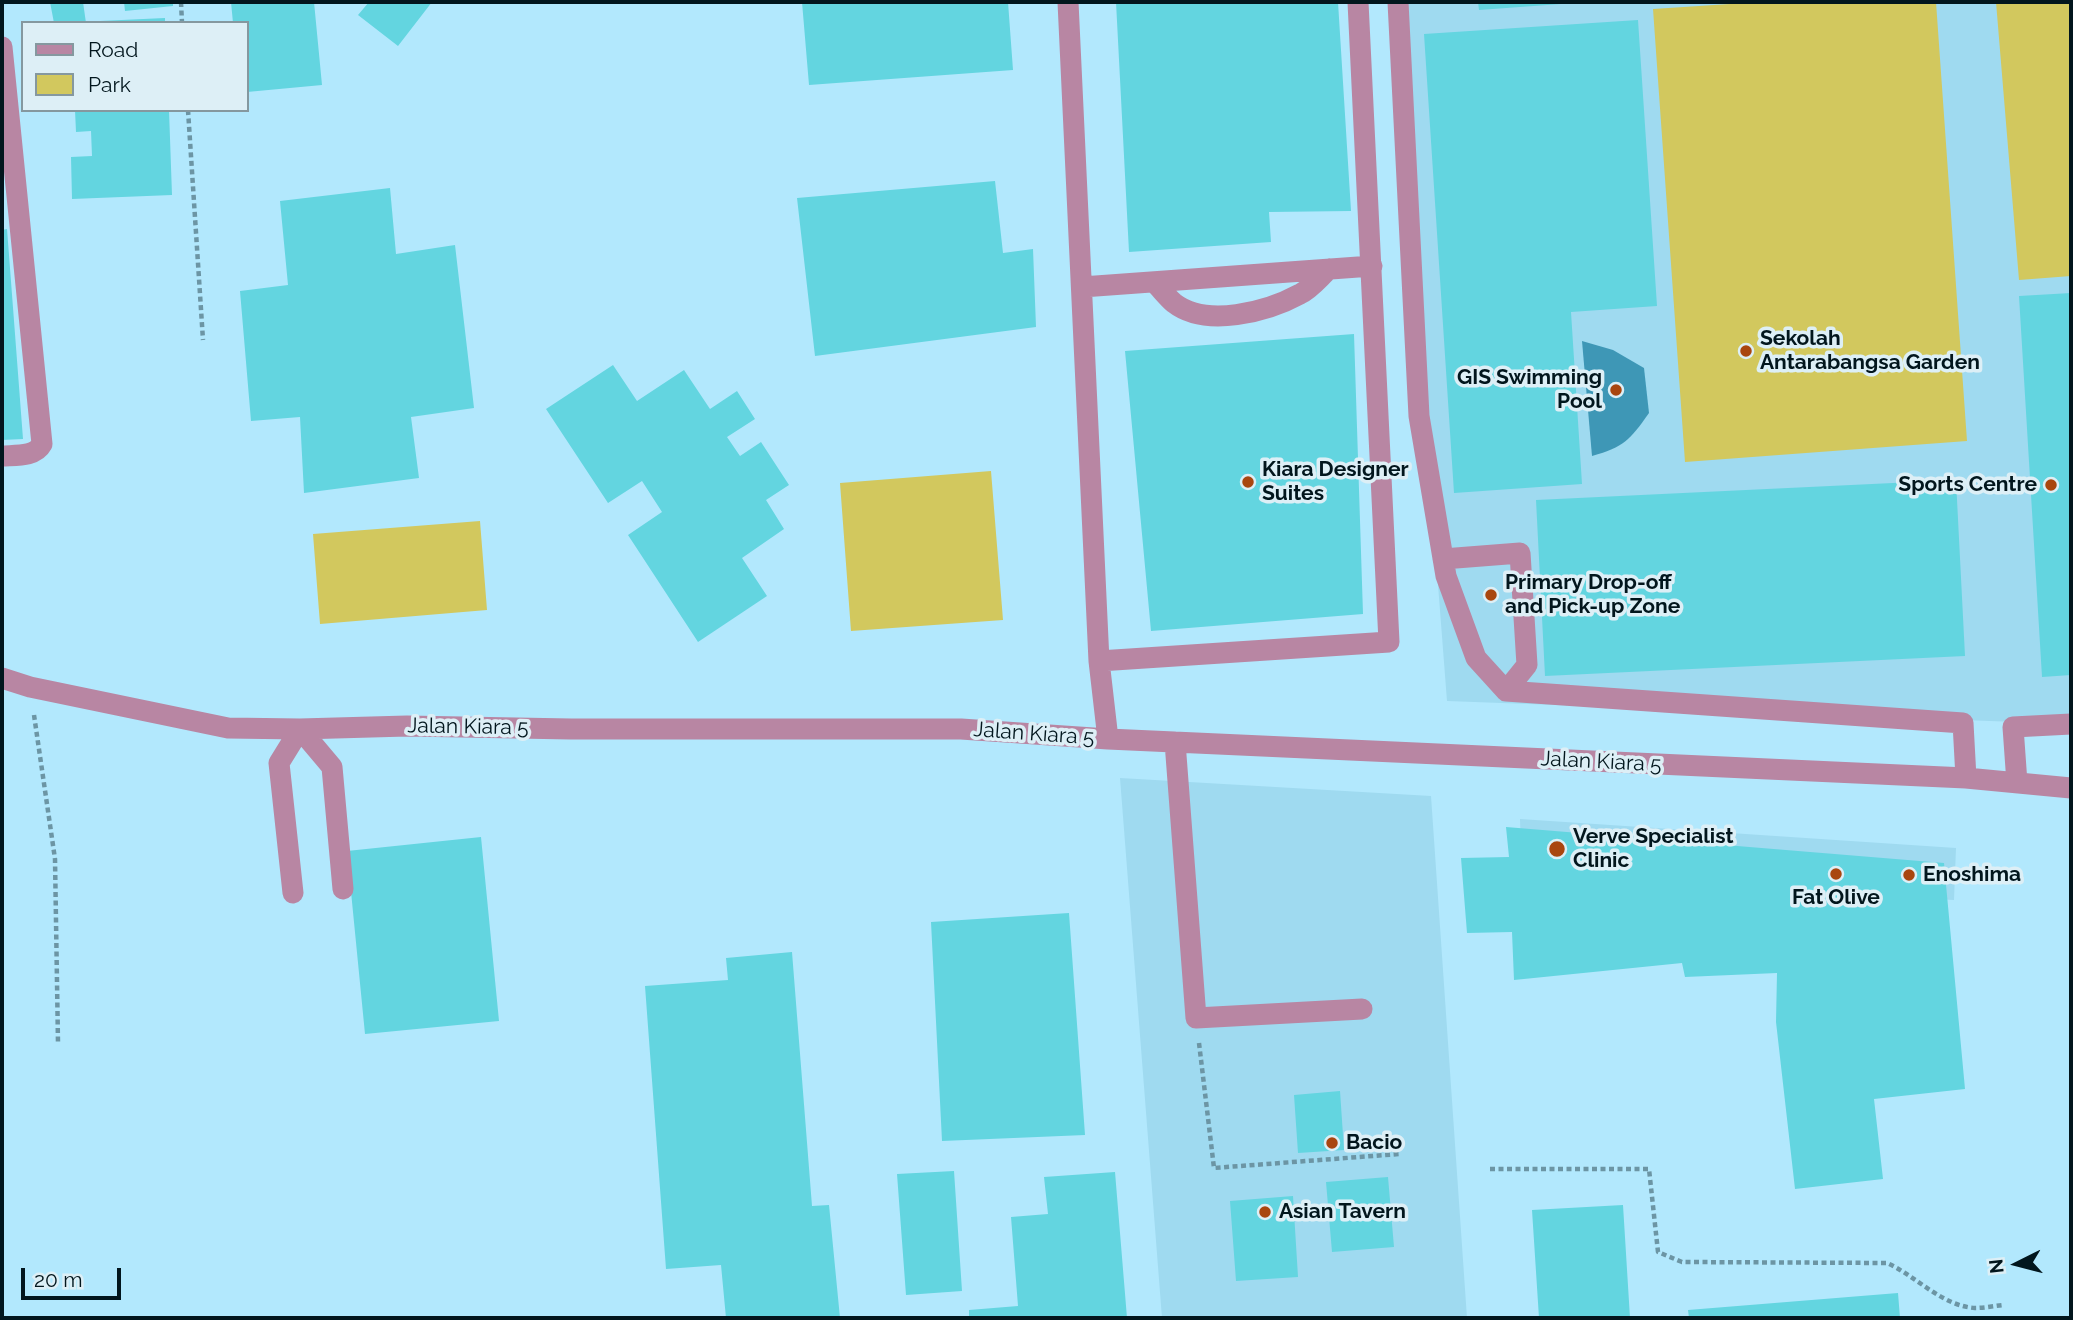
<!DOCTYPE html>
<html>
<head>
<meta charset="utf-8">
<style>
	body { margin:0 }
	#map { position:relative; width:2073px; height:1320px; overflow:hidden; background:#b2e8fd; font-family:Raleway,sans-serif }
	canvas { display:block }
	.frame { position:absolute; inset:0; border:4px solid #02161d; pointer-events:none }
	.legend { position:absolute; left:21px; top:21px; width:228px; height:91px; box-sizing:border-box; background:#ddeff6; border:2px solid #85989f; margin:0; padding:9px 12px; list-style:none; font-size:21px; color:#02161d }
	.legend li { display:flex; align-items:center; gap:14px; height:35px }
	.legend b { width:35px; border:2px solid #85989f }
	.north { position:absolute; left:1982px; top:1229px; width:70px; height:70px; -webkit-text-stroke:5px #ddeff6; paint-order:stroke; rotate:264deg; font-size:19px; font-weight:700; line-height:28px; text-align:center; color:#02161d }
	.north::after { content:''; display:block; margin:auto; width:24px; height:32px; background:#02161d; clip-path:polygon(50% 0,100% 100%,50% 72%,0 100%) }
	.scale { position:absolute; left:21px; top:1268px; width:100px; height:32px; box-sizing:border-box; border:4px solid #02161d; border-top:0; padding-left:9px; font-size:21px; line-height:24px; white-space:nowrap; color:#02161d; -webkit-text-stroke:5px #ddeff6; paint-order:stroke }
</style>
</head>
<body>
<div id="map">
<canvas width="2073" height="1320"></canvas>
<div class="frame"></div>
<ul class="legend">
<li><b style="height:9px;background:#b886a3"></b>Road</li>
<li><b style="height:19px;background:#d2c85e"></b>Park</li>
</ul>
<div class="north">N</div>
<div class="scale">20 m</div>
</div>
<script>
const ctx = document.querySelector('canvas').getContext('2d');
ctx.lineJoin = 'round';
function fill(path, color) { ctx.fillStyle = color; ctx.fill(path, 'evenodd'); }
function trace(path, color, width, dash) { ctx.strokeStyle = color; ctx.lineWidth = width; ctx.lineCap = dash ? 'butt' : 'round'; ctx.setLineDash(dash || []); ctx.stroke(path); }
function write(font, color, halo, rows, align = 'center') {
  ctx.font = font + ' Raleway,sans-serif'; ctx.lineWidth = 7; ctx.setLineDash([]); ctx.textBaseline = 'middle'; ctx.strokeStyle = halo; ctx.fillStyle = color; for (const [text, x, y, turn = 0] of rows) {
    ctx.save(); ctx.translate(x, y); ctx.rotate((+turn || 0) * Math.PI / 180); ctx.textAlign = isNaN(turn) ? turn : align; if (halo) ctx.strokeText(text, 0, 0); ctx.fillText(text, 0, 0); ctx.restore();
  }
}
const built = new Path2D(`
	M 1393,2 L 2071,2 L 2071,724 L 1447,701 Z
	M 1120,778 L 1431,796 L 1467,1318 L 1162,1318 Z
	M 1520,819 L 1956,848 L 1954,900 L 1522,878 Z`);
const green = new Path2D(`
	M 1760,2 L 1936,2 L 1967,441 L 1685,462 L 1653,9 Z
	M 1996,2 L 2071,2 L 2071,276 L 2019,280 Z
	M 991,471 L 1003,620 L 851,631 L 840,483 Z
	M 480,521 L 487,610 L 320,624 L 313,534 Z`);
const water = new Path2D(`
	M 1582,341 L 1613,350 L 1644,368 L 1649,413 C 1630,440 1624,447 1592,456 Z`);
const building = new Path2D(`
	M 50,2 L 83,2 L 86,23 L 54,23 Z
	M 124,2 L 173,2 L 173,6 L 125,11 Z
	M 231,2 L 314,2 L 322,85 L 247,92 L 247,23 L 233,23 Z
	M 369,2 L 432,2 L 398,46 L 358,15 Z
	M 802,2 L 1008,2 L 1013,70 L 809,85 Z
	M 1116,2 L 1338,2 L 1351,211 L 1269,212 L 1271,242 L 1129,252 Z
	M 1478,2 L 1560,2 L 1561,4 L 1479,10 Z
	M 165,18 L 165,23 L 100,23 L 100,21 Z
	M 1638,20 L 1657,306 L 1571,312 L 1582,484 L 1454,493 L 1424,34 Z
	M 75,110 L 169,110 L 172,195 L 72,199 L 71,157 L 92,156 L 91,131 L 76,132 Z
	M 995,181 L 1003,253 L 1033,249 L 1036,327 L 815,356 L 797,198 Z
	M 390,188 L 396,254 L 455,245 L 474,408 L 411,417 L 419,478 L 304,493 L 300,417 L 251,421 L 240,291 L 288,285 L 280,201 Z
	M 7,229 L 23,439 L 2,440 L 2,230 Z
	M 2071,293 L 2071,675 L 2042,677 L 2019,296 Z
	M 1354,334 L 1363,614 L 1151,631 L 1125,351 Z
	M 613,365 L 637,401 L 684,370 L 710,409 L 737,391 L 755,419 L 727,437 L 740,456 L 761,442 L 789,485 L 766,500 L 784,529 L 742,558 L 767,596 L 698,642 L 628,535 L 662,512 L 642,481 L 608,503 L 546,409 Z
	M 1956,480 L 1965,656 L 1545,676 L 1536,500 Z
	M 1506,827 L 1944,863 L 1965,1089 L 1874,1099 L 1883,1179 L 1795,1189 L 1776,1022 L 1777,973 L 1685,977 L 1682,963 L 1514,980 L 1512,932 L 1467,933 L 1461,858 L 1509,857 Z
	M 481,837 L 499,1021 L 365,1034 L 347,851 Z
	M 1069,913 L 1085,1135 L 942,1141 L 931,922 Z
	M 792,952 L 812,1206 L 829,1205 L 840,1318 L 726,1318 L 721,1265 L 666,1269 L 645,986 L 728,980 L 726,958 Z
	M 1340,1091 L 1344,1150 L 1298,1153 L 1294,1095 Z
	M 954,1171 L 962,1291 L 906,1295 L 897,1174 Z
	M 1115,1172 L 1127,1318 L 969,1318 L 969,1310 L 1018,1306 L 1011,1217 L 1048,1214 L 1044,1177 Z
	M 1388,1177 L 1394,1247 L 1332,1252 L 1326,1182 Z
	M 1293,1196 L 1298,1277 L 1236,1281 L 1230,1201 Z
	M 1623,1205 L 1630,1318 L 1539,1318 L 1532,1210 Z
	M 1898,1293 L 1900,1318 L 1689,1318 L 1688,1310 Z`);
const path = new Path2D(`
	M 181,2 L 182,23
	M 188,110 L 203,340
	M 34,715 L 55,859 L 58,1043
	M 1199,1043 L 1214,1168 L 1399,1154
	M 1490,1169 L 1649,1169 L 1658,1252 L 1682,1262 L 1887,1263 C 1916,1276 1942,1306 1975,1308 C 1984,1308 1994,1306 2003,1305`);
const minor = new Path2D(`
	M 1068,2 L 1099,661 L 1108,739
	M 1398,2 L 1419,416 L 1446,576 L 1476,658 L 1506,691 L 1527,665 L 1520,553 L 1443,559
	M 2,47 L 42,444 C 35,457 16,455 2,456
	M 1155,283 C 1161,289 1167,297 1174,303 C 1206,328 1267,312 1300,294 C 1311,289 1320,277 1329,269
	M 1082,287 L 1372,266
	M 1099,661 L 1389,642 L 1358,2
	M 2,678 L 30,687 L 228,728 L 300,729 L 407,726 L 571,729 L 961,729 L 1108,739 L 1966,778 L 2071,788
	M 1506,691 L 1963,723 L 1966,778
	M 1175,742 L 1196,1018 L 1362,1009
	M 2017,783 L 2013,727 L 2071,724
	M 293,893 L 279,763 L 300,729 L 332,767 L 343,889`);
const markers = [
	[1746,351,7,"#a9460f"],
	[1616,390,7,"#a9460f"],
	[1248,482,7,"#a9460f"],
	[2051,485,7,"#a9460f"],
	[1491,595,7,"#a9460f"],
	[1557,849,9,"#a9460f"],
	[1836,874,7,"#a9460f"],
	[1909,875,7,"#a9460f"],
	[1332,1143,7,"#a9460f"],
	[1265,1212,7,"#a9460f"]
];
const poiNames = [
	["Sekolah",1760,339],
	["Antarabangsa Garden",1760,363],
	["GIS Swimming",1602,378,"right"],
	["Pool",1602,402,"right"],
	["Kiara Designer",1262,470],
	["Suites",1262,494],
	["Sports Centre",2037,485,"right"],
	["Primary Drop-off",1505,583],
	["and Pick-up Zone",1505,607],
	["Verve Specialist",1573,837],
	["Clinic",1573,861],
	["Enoshima",1923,875],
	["Fat Olive",1836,898,"center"],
	["Bacio",1346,1143],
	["Asian Tavern",1279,1212]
];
const streetNames = [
	["Jalan Kiara 5",468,727,1],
	["Jalan Kiara 5",1034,734,4],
	["Jalan Kiara 5",1601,762,3]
];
fill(built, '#9fdaf0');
fill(green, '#d2c85e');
fill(water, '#3e97b6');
fill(building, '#63d5e0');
trace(path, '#6c95a4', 4.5, [5, 3.5]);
trace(minor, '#b886a3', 21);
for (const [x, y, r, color] of markers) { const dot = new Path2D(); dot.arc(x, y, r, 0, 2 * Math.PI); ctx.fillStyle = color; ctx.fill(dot); trace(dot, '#ddeff6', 2.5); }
write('bold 21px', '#02161d', '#ddeff6', poiNames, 'left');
write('21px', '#02161d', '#ddeff6', streetNames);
</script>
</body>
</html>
